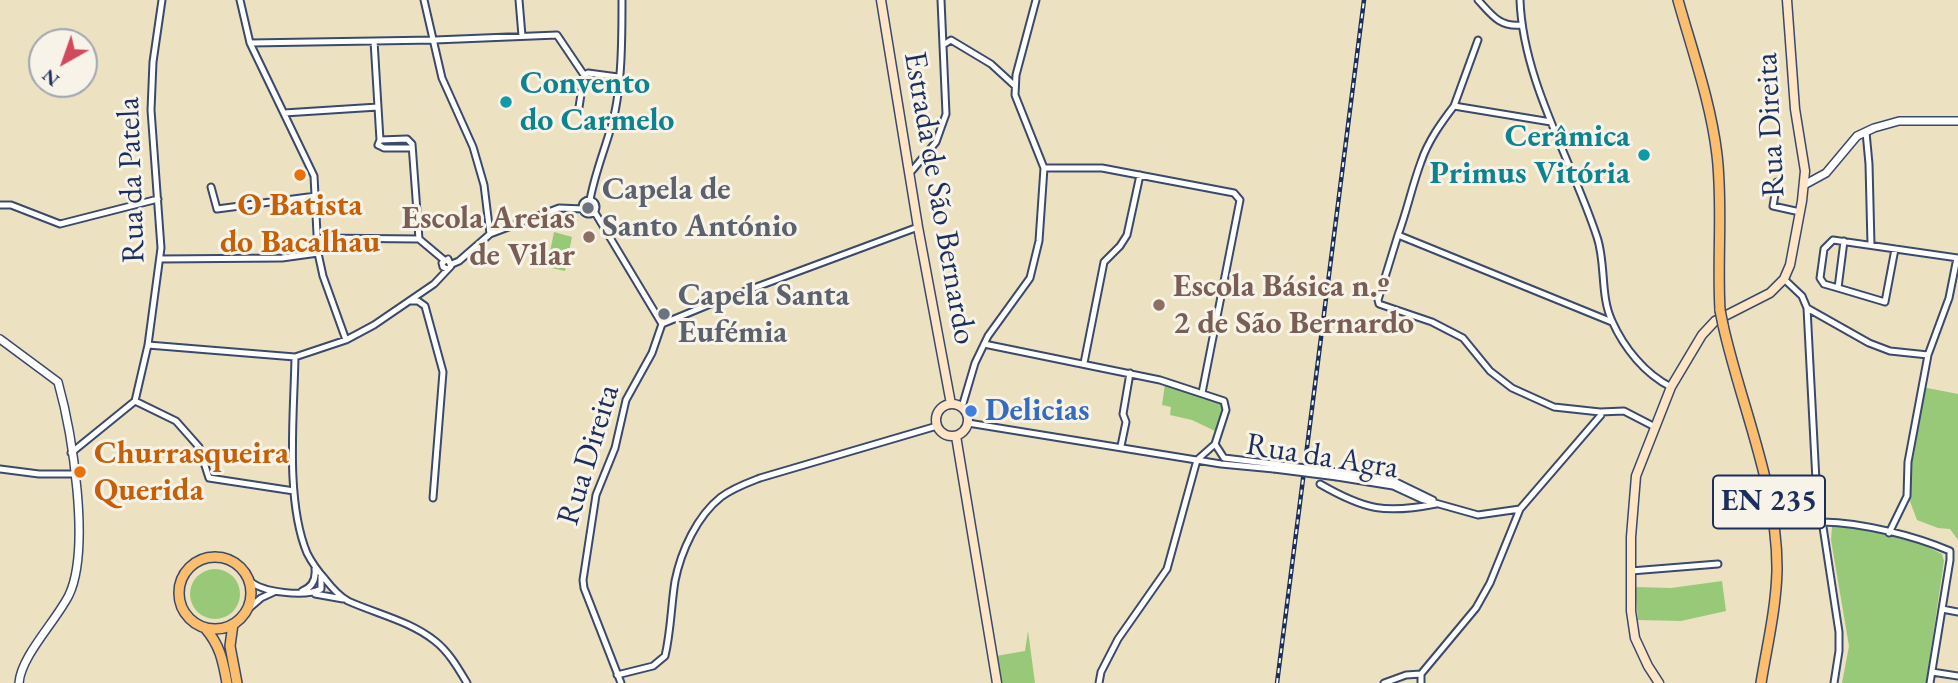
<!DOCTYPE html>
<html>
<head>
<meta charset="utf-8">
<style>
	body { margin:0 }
	#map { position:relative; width:1958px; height:683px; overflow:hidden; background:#ece1c0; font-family:"EB Garamond",serif }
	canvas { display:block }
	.north { position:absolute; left:28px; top:28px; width:70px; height:70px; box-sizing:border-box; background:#f7f3e8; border:2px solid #9fa5b1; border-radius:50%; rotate:220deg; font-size:19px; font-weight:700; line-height:28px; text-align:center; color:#1b2f5e }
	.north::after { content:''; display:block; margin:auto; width:24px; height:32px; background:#d1495b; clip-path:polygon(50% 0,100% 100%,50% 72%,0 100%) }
</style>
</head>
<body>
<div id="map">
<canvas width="1958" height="683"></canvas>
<div class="north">N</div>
</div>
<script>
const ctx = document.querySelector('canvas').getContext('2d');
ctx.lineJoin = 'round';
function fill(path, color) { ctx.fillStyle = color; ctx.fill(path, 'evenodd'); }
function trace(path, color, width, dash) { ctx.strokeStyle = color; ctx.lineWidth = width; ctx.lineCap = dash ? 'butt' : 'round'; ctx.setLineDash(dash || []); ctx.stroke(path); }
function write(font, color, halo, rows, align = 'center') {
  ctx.font = font + ' "EB Garamond",serif'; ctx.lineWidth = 6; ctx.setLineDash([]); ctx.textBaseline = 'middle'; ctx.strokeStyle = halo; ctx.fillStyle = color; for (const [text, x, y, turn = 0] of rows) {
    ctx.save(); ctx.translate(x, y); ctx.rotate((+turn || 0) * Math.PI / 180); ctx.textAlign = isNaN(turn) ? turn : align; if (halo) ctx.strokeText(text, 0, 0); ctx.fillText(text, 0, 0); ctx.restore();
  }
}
const green = new Path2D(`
	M 554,232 L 572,237 L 565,271 L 547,267 Z
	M 1165,384 L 1222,403 L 1225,408 L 1215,431 L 1192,420 L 1170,415 L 1171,407 L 1162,405 Z
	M 1922,387 L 1958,394 L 1958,540 L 1950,529 L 1938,528 L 1917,520 L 1908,496 L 1907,480 Z
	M 1845,523 L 1910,538 L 1942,554 L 1944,561 L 1926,683 L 1842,683 L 1849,646 L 1831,540 L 1832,527 Z
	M190 594a25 25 0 1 1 50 0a25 25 0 1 1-50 0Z
	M 1722,581 L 1726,611 L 1681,621 L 1638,620 L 1635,587 L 1671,588 Z
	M 1028,631 L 1035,683 L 1001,683 L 996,656 L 1025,651 Z`);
const minor = new Path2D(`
	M 240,0 L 250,43 L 314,176 L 318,253 L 323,276 L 346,340
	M 424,0 L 442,78 L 473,147 L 484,185 L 490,234
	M 519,0 L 522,36
	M 1478,0 C 1492,15 1499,27 1521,25
	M 1520,0 C 1523,82 1572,160 1597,237 C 1606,263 1600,296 1612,321 C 1624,348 1645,374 1671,387
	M 374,41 L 380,140 L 407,139 L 412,144 L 419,239
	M 250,43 L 435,40 L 557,35 L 584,75 L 579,107
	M 943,45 L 951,40 L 991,64 L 1015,86
	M 584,75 L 588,73 L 618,77
	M 1454,106 L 1478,40
	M 284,113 L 378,107
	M 1551,122 L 1454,106 C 1441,123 1428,141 1421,162 C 1412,186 1407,211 1398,235 L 1612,322
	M 1866,132 L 1869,164 L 1871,245
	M 380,140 L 378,145 L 384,148 L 412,148
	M 1044,168 L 1102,168 L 1234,193 L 1240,200 L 1202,393
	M 910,173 L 936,142 L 946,114 L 941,0
	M 1777,182 L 1773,206 L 1800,212
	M 211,187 L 217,209 L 316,196
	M 590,200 C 595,172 606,147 613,120 C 622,86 622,36 622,0
	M582 207a7 7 0 1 1 14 0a7 7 0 1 1-14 0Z
	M 0,205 L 11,205 L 60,224 L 158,199
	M 594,211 L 662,324
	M 1398,235 L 1378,300 L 1379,304 L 1432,322 L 1463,338 L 1490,371 L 1512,388 L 1554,407 L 1600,412 L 1624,411 L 1655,427
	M 317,238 L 419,239 L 444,260
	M 1844,241 L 1838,288 L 1885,302 L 1895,249
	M 160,259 L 282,258 L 318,253
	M 452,264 L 459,261 L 490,234 L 559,208 L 583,209
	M 447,269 L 443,267 L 442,263 L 448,259 L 451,266 L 434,284 L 374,325 L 346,340 L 295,357 C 294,415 285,500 307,553 C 312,563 318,571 325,579 C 332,588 339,596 348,601 C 377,614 410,621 435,641 C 449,652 458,668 467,683
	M 1784,279 L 1802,296 L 1807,308 L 1869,343 L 1890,351 L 1928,355 L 1949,298 L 1957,258
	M 1838,288 L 1824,284 L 1820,278 L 1824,249 L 1833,240 L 1958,258
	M 411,301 L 418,301 L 425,306 L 443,372 L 433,498
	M 1807,308 L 1816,481 L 1839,632 L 1839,651 L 1834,683
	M 662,324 L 708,305 L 918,227
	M 984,344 L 1160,380 L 1224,401 L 1226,410 L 1215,444 L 1197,460
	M 148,345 L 295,357
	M 1084,363 L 1104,262 L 1120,246 L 1127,235 L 1140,175
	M 135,401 L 176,421 L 199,447 L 209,478 L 294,491
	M 962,407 L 975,363 L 988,336 L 1030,278 L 1039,241 L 1044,168 L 1015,95 L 1016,75 L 1036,0
	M 968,423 L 1221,464 L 1274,469
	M 1215,444 L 1224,458 L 1274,464
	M 1121,446 L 1126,422 L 1123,414 L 1130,373
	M 71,453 L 135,401 L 148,345 L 161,248 L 151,110 L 153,62 L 162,0
	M 0,469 L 39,474 L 74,474
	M 1338,472 L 1394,481 L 1433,500
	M 1337,477 L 1393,486 L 1421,499 L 1478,515 L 1520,509 L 1601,415 L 1600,412
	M 1320,484 C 1365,510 1385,514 1436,504
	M 1823,522 C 1862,523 1913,535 1950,551 L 1950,560 L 1930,683
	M 1889,533 L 1907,496 L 1908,462 L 1928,355
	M 1631,571 L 1718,564
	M 249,580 C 261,593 306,597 321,589 L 321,577
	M 302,591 C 313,587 316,579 315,569
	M 315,594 L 343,599
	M 1942,609 L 1958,612
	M 247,610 L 261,598 L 274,592
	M 1932,672 L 1958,676
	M 617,675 L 653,666 L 665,656 C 671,631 671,606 675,581 C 681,551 697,516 721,497 C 733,488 747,483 760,478 L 937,426
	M 621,683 L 584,588 L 583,580 L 596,495 L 615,448 L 626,400 L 652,353 L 662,324
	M 1099,683 L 1101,672 L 1118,639 L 1167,569 L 1197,460
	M 1384,683 L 1406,675 L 1421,674
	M 1421,683 L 1421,674 L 1476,608 L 1490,583 L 1520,509`);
const tertiary = new Path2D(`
	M 1804,185 L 1826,173 L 1857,136 L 1874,128 L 1899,121 L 1958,121
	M 0,339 L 58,382 C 72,432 91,548 69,595 C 56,621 21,656 19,683`);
const secondary = new Path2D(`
	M 881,0 L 918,227 L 951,404
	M936 420a16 16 0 1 1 32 0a16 16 0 1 1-32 0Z
	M 956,436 L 997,683
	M 1659,683 L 1648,666 L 1635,638 L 1631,611 L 1631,537 L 1636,476 L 1671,387 L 1702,335 L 1715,321 L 1770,293 L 1784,279 L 1790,265 L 1802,201 L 1805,171 L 1795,109 L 1787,0`);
const primary = new Path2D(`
	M 1678,0 C 1692,50 1711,103 1717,155 C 1723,206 1717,258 1720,310
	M 1723,325 C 1741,406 1778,488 1777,571 C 1776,609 1767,646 1761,683
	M179 593a36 36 0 1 1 72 0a36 36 0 1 1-72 0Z
	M 233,624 L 230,646 L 237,683
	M 205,628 C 220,645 223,661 227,683`);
const rail = new Path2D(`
	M 1277,683 L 1364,0`);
const minorBridge = new Path2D(`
	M 1274,464 L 1338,472
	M 1274,469 L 1337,477`);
const primaryBridge = new Path2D(`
	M 1720,310 L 1723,325`);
const markers = [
	[506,102,7,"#0f9aa8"],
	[1644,155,7,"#0f9aa8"],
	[300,175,7,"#e8710a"],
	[588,208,7,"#6b7280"],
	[589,237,7,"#8d6e63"],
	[1159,305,7,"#8d6e63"],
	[664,314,7,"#6b7280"],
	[971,411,7,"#3f7fe0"],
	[80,472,7,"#e8710a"]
];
const shields = [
	[1769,502,112]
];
const shieldNames = [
	["EN 235",1769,502]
];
const cultureNames = [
	["Convento",520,84],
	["do Carmelo",520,121],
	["Cerâmica",1630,137,"right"],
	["Primus Vitória",1630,174,"right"]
];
const streetNames = [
	["Rua Direita",1771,125,-93],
	["Rua da Patela",132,180,-92],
	["Estrada de São Bernardo",939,198,80],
	["Rua Direita",589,455,-73],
	["Rua da Agra",1322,457,9]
];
const worshipNames = [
	["Capela de",602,190],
	["Santo António",602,227],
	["Capela Santa",678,296],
	["Eufémia",678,333]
];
const foodNames = [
	["O Batista",300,206],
	["do Bacalhau",300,243],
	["Churrasqueira",94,454,"left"],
	["Querida",94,491,"left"]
];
const educationNames = [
	["Escola Areias",575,219],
	["de Vilar",575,256],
	["Escola Básica n.º",1173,287,"left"],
	["2 de São Bernardo",1173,324,"left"]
];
const shopNames = [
	["Delicias",985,411]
];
fill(green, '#98c978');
trace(minor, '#3a4a6d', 9);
trace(tertiary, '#3a4a6d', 10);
trace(secondary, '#3a4a6d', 11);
trace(primary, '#3a4a6d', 12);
trace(minor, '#fff', 5);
trace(tertiary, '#fff', 7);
trace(secondary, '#fde5c5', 8);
trace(primary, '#fbbe6e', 9);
trace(rail, '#1b2f5e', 4.5);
trace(rail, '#f7f3e8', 2, [5]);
trace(minorBridge, '#3a4a6d', 9, []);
trace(primaryBridge, '#3a4a6d', 12, []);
trace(minorBridge, '#fff', 5);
trace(primaryBridge, '#fbbe6e', 9);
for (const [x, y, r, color] of markers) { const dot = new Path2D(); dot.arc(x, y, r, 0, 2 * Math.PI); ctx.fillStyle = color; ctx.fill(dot); trace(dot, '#f7f3e8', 2.5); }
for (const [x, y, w] of shields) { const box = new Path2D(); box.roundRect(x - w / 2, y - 26.5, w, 53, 5); ctx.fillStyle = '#f7f3e8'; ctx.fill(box); trace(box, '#1b2f5e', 2); }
write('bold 30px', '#1b2f5e', null, shieldNames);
write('bold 32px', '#0d838f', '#f7f3e8', cultureNames, 'left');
write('32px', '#1b2f5e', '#f7f3e8', streetNames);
write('bold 32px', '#5b616d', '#f7f3e8', worshipNames, 'left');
write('bold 32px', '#c56008', '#f7f3e8', foodNames);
write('bold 32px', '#785e54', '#f7f3e8', educationNames, 'right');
write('bold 32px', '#366cbe', '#f7f3e8', shopNames, 'left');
</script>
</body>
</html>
